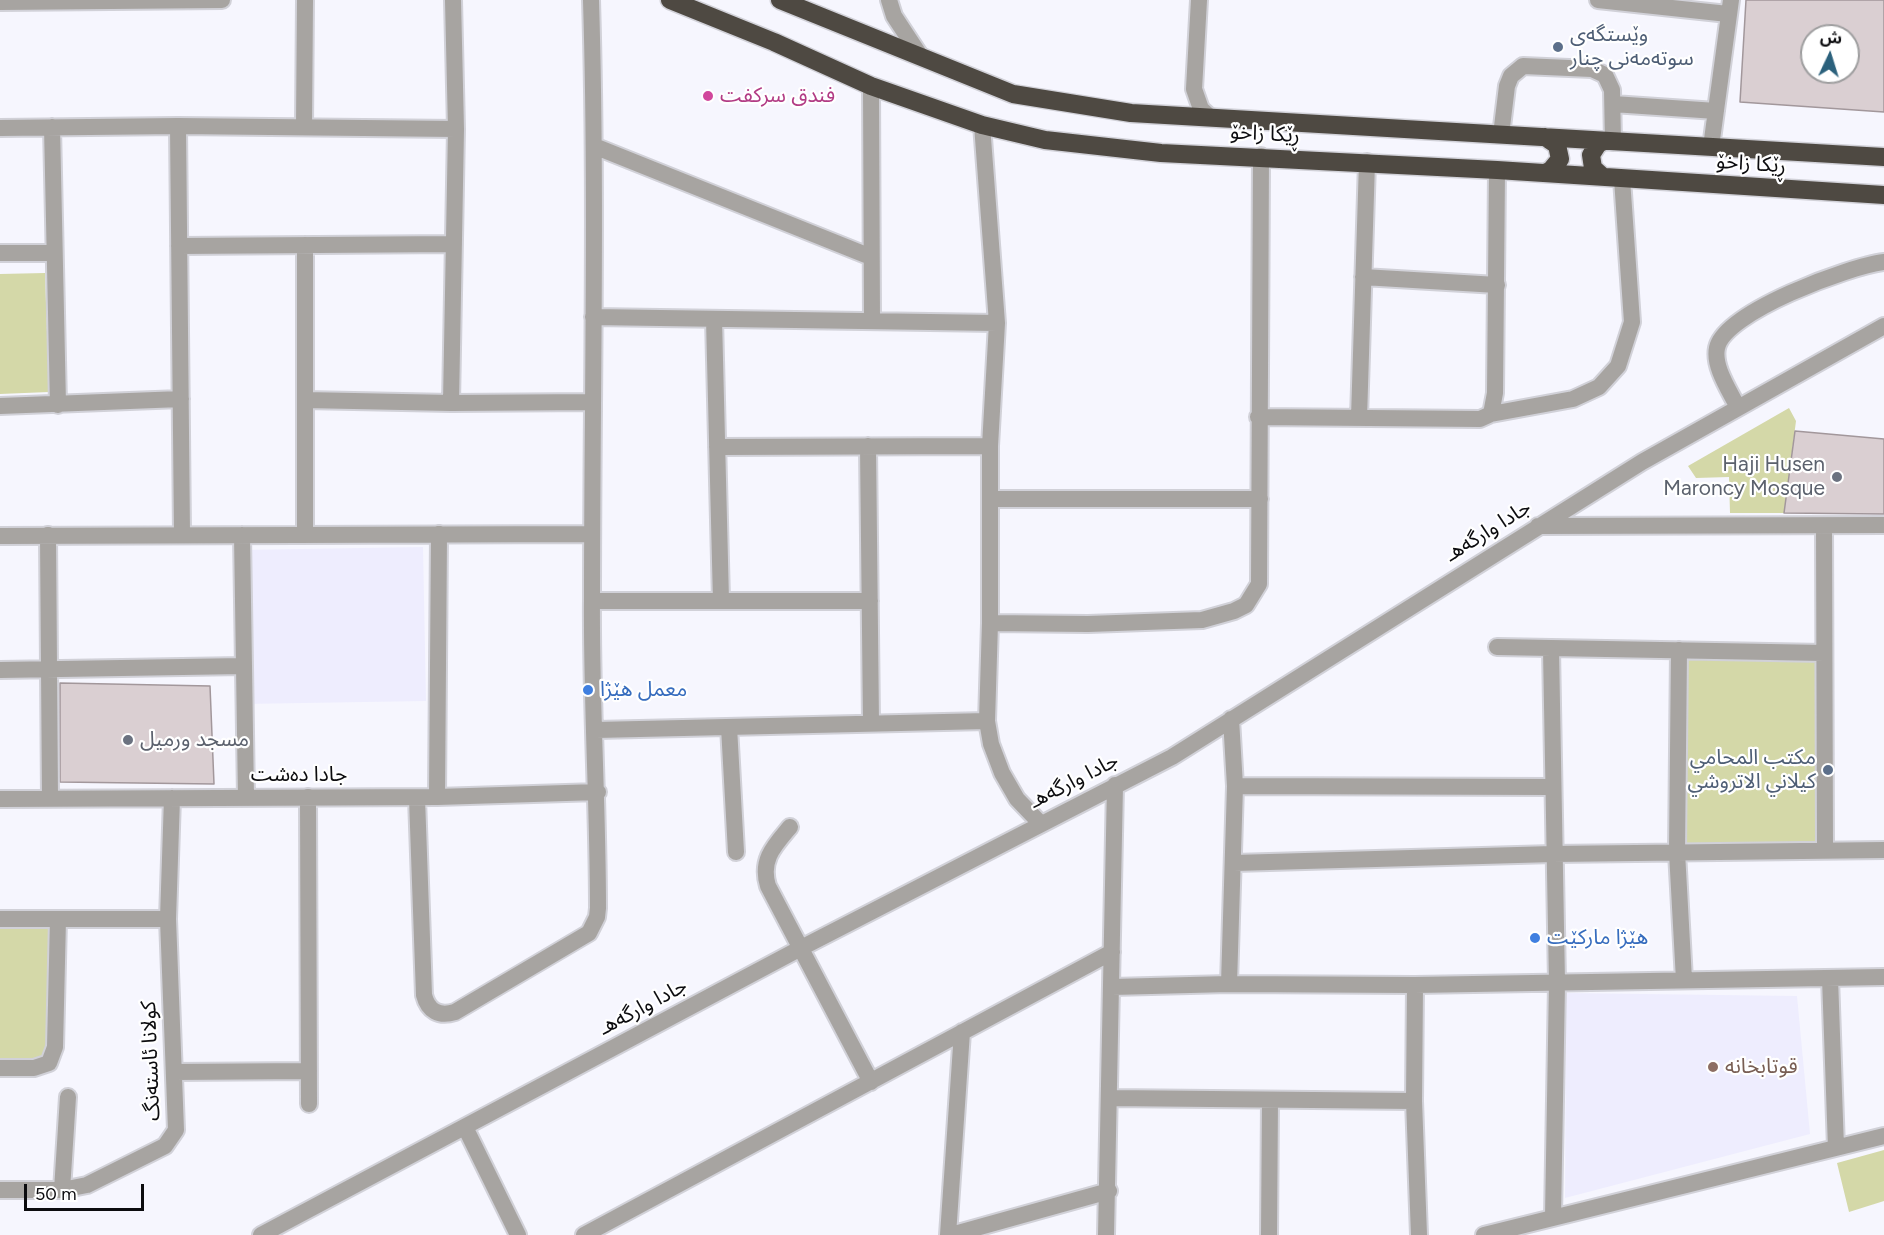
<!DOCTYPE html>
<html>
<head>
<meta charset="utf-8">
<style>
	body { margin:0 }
	#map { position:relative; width:1884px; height:1235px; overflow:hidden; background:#f6f6fe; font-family:Figtree,"Noto Sans Arabic",sans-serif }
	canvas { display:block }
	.north { position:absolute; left:1800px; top:24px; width:60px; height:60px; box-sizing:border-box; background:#fff; border:2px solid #9e9e9f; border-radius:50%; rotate:4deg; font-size:16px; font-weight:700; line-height:24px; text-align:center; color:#0c0c0f }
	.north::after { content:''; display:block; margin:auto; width:21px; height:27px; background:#2b617c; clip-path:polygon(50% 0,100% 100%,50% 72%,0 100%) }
	.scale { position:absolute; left:24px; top:1184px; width:120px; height:27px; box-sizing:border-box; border:3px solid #0c0c0f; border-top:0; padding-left:8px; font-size:18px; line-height:21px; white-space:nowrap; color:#0c0c0f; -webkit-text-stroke:4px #fff; paint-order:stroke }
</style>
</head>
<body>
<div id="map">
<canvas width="1884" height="1235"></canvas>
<div class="north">ش</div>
<div class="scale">50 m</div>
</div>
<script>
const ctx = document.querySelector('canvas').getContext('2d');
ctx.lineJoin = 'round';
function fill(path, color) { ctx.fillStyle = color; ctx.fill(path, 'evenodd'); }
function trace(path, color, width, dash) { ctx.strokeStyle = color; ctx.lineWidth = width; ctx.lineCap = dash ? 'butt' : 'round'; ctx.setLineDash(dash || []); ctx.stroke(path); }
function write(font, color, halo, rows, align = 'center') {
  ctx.font = font + ' Figtree,"Noto Sans Arabic",sans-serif'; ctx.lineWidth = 4.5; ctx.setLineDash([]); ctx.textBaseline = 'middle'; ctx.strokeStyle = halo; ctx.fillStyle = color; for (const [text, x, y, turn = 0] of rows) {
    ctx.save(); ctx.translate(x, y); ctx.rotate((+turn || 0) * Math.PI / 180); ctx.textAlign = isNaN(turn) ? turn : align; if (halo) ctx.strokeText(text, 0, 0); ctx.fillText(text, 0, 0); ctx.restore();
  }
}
const built = new Path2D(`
	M 423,547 L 426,701 L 243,704 L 240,550 Z
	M 1566,993 L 1797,996 L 1810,1134 L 1565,1198 Z`);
const green = new Path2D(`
	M 45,273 L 49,392 L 0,394 L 0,274 Z
	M 1789,408 L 1796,421 L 1784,513 L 1730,513 L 1729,477 L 1696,478 L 1688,466 Z
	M 1679,650 L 1824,653 L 1825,849 L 1677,852 Z
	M 0,919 L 58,919 L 49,1063 L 0,1068 Z
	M 1884,1150 L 1884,1201 L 1849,1212 L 1837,1163 Z`);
const building = new Path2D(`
	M 1746,0 L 1884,0 L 1884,112 L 1740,102 ZM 1812,36 L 1848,36 L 1848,72 L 1812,72 Z
	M 1795,431 L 1884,439 L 1884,514 L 1784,513 Z
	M 60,683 L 210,686 L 214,784 L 60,782 Z`);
const minor = new Path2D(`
	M 889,0 L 894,16 L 921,57
	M 1199,0 L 1194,89 L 1201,109 L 1211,118
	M 1598,0 L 1728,14
	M 0,2 L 222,0
	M 871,86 L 872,321
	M 1613,104 L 1716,111
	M 982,125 L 997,323 L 990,446 L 990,623 L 987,721 L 991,744 L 1002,773 L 1017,799 L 1041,824
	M 178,126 L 182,534
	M 52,127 L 58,405
	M 304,127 L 305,0
	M 0,128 L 178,126 L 456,129
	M 1501,135 L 1507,86 L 1511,76 L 1523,66 L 1592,69 L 1605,75 L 1612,90 L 1613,142
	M 594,146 L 871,257
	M 1711,147 L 1731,0
	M 305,245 L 305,534
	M 179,246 L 454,244
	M 0,253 L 54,253
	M 1363,277 L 1497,285
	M 593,317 L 997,323
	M 714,319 L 721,601
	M 305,400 L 451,403 L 593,402
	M 451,403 L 456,129 L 453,0
	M 0,406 L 181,399
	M 1738,408 C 1730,391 1713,367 1717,348 C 1724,312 1850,266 1884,262
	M 1491,414 L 1573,399 L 1599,387 L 1618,366 L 1632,322 L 1622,179
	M 1258,417 L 1480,419 L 1491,414 L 1495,393 L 1497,170
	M 1359,418 L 1367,162
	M 868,446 L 871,723
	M 717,447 L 990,446
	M 991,499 L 1260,499
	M 1538,526 L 1884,525
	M 1824,526 L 1825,849
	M 48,535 L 50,799
	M 242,535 L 246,798
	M 0,536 L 592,534
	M 592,601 L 870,601
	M 990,623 L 1088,624 L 1202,620 L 1234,611 L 1246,605 L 1259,584 L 1261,156
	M 1497,647 L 1824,653
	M 1551,649 L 1557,983 L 1553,1217
	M 1679,650 L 1677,852 L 1684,980
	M 0,670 L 243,666
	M 729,727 L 736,852
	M 596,730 L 987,721
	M 1235,786 L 1553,787
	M 308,797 L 309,1104
	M 437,797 L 439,534
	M 417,798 L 424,995 C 428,1011 439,1017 455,1012 L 589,933 L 597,917 L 598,908 C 598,804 591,701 592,598 C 592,398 597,199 591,0
	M 0,799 L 437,797 L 598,792
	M 790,827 C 774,846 760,860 768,886 L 871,1082
	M 1234,863 L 1553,854 L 1884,850
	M 0,919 L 168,919
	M 1830,978 L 1836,1148
	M 1229,984 L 1235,786 L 1231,719
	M 1415,985 L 1414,1101 L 1419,1235
	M 1112,987 L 1229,984 L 1415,985 L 1884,977
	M 0,1068 L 34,1068 L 49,1063 L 55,1047 L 58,919
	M 174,1072 L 309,1071
	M 1110,1098 L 1414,1101
	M 465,1127 L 518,1235
	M 0,1190 L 62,1190 L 87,1185 L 165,1146 L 176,1130 L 168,919 L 172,798
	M 62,1190 L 68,1097
	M 261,1235 L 801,948 L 1172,757 L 1642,462 L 1884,326
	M 584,1235 L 1112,952
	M 948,1235 L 962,1032
	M 951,1235 L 1109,1191
	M 1106,1235 L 1115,785
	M 1269,1235 L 1270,1100
	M 1484,1235 L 1884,1136`);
const highway = new Path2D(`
	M 670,0 L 774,42 L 871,86 L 982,125 L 1045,140 L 1161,153 L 1497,170 L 1884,195
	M 780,0 L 1013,94 L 1131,113 L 1884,157
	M 1545,173 L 1551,170 L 1560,159 L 1557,145 L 1545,137
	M 1603,177 L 1593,168 L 1591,155 L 1598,144 L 1604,141`);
const markers = [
	[1558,47,6,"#5c6f8a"],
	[708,96,6,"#d1479c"],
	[1837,477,6,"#6b7280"],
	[588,690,6,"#3f7fe0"],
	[128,740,6,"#6b7280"],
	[1828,770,6,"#5c6f8a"],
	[1535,938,6,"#3f7fe0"],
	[1713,1067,6,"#8d6e63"]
];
const serviceNames = [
	["وێستگەی",1570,35],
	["سوتەمەنی چنار",1570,59],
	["مكتب المحامي",1816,758,"right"],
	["كيلاني الاتروشي",1816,782,"right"]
];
const hotelNames = [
	["فندق سركفت",720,96]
];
const streetNames = [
	["ڕێکا زاخۆ",1265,134,3],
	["ڕێکا زاخۆ",1751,164,4],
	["جادا وارگه‌هـ",1488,531,-32],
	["جادا دەشت",299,775],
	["جادا وارگه‌هـ",1074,781,-27],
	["جادا وارگه‌هـ",643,1007,-28],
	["کولانا ئاستەنگ",151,1061,-92]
];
const worshipNames = [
	["Haji Husen",1825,465],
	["Maroncy Mosque",1825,489],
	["مسجد ورميل",140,740,"left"]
];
const shopNames = [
	["معمل ھێژا",600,690],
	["هێژا ماركێت",1547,938]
];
const educationNames = [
	["قوتابخانه",1725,1067]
];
fill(built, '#eeedfe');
fill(green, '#d4d8a8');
fill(building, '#dacfd2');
trace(building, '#a2979b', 1.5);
trace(minor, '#d1d1d8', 20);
trace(highway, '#d1d1d8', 21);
trace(minor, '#a7a4a1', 16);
trace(highway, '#4e4942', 18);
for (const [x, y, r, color] of markers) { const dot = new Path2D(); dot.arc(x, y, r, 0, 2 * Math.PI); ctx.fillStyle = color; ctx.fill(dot); trace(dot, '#fff', 2); }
write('21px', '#4e5e75', '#fff', serviceNames, 'left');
write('21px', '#b23c85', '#fff', hotelNames, 'left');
write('21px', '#0c0c0f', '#fff', streetNames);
write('21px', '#5b616d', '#fff', worshipNames, 'right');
write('21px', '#366cbe', '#fff', shopNames, 'left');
write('21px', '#785e54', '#fff', educationNames, 'left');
</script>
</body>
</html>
